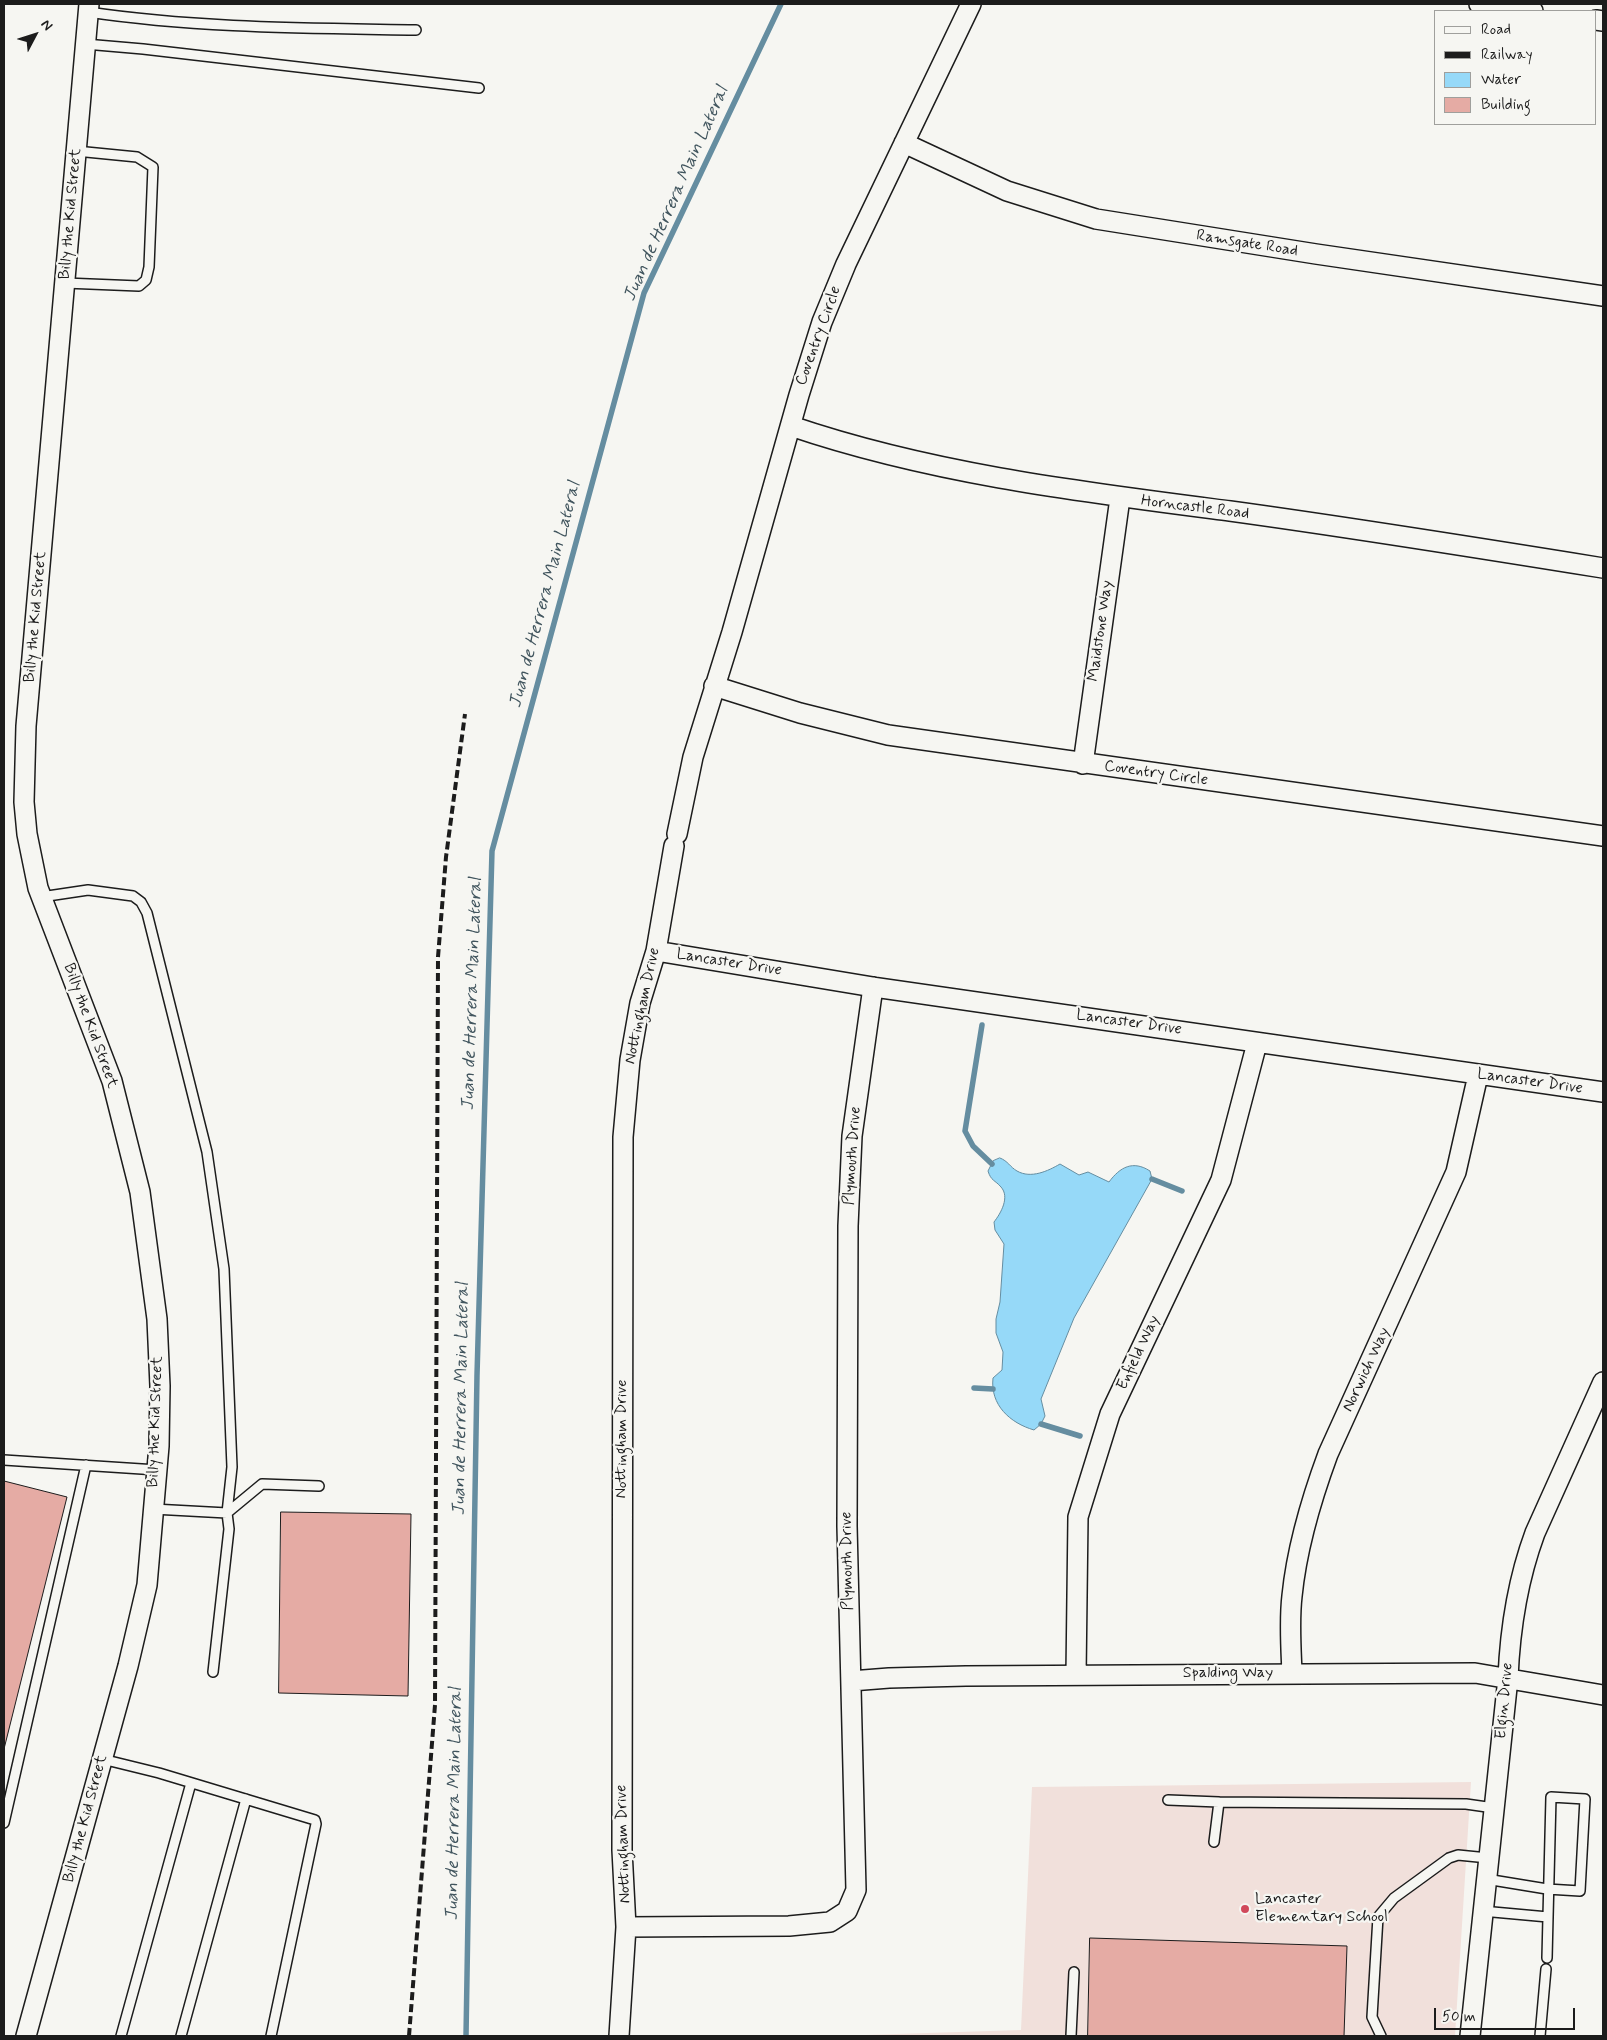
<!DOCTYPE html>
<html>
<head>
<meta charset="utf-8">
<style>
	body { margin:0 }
	#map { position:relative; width:1607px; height:2040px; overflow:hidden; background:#f6f6f2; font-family:Mynerve,sans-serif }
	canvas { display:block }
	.frame { position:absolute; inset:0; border:5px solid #1c1c1c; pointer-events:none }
	.legend { position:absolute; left:1434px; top:10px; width:162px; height:115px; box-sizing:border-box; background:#f6f6f2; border:1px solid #9f9f9c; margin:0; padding:6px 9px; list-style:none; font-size:15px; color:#1c1c1c }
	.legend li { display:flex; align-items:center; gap:10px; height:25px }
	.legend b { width:25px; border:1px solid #9f9f9c }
	.north { position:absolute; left:10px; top:10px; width:50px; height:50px; -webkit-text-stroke:4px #f6f6f2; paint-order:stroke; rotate:50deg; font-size:14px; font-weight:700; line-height:20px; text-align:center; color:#1c1c1c }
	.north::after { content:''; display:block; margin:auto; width:18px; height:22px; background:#1c1c1c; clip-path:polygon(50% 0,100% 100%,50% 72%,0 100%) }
	.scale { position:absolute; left:1434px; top:2008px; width:141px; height:22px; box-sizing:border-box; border:2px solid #1c1c1c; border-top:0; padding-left:6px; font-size:15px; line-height:18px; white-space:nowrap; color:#1c1c1c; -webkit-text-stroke:4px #f6f6f2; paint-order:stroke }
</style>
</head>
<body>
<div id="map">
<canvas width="1607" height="2040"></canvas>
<div class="frame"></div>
<ul class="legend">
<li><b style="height:6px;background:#f6f6f2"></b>Road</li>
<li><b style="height:6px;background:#1c1c1c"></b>Railway</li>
<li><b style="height:14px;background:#96d9f8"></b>Water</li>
<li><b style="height:14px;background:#e5aba4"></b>Building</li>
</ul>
<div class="north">N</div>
<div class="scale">50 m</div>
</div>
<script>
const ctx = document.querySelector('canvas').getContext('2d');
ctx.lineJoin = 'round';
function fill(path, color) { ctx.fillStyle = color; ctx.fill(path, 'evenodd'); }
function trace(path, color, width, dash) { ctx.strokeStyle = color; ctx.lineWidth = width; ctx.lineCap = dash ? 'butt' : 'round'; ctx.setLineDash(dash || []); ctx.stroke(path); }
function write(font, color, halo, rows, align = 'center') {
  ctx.font = font + ' Mynerve,sans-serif'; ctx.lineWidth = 4.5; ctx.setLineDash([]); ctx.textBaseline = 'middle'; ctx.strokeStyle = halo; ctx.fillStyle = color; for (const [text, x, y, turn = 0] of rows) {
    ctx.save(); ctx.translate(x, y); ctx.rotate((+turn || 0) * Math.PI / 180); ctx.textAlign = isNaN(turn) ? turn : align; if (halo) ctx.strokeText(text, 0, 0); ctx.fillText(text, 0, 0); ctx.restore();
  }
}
const built = new Path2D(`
	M 1471,1782 L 1455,2036 L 834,2036 L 1021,2030 L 1032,1787 Z`);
const water = new Path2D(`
	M 1000,1158 C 1008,1161 1010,1167 1017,1171 C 1031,1179 1048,1171 1060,1164 L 1079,1175 L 1088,1172 L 1109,1182 C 1120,1167 1133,1160 1150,1171 L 1152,1179 L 1074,1318 L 1041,1399 L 1045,1416 L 1041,1424 L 1034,1430 C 1010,1423 990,1405 993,1378 L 1002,1370 L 1003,1352 L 996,1333 L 996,1319 L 1000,1302 L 1004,1244 L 995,1230 L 994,1222 C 1001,1213 1010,1197 1001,1187 C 995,1180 991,1181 988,1171 L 993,1161 Z`);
const stream = new Path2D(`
	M 982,1025 L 965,1131 L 973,1146 L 992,1164
	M 1152,1179 L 1182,1191
	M 974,1388 L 993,1389
	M 1041,1424 L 1080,1436
	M 466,2036 L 477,1375 L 492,851 L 644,293 L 781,4`);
const building = new Path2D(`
	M 4,1481 L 67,1497 L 4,1749 Z
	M 281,1512 L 411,1514 L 408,1696 L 279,1693 Z
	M 1090,1938 L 1347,1946 L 1344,2036 L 1088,2036 Z`);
const lane = new Path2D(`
	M 88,12 C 196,28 306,28 416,30
	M 85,44 L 143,49 L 479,88
	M 65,283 L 139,286 L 146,280 L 149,267 L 153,167 L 137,157 L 76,151
	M 41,897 L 88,890 L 133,896 L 141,902 L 147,913 L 207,1152 L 224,1269 L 232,1467 L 227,1513 L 229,1529 L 213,1672
	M 4,1460 L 157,1470
	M 153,1509 L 227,1513 L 262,1484 L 319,1486
	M 102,1759 L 159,1773 L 315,1820 L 316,1824 L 271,2036
	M 1168,1800 L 1219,1802
	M 4,1823 L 86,1465
	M 1214,1842 L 1219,1802 L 1466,1804 L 1494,1808
	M 1486,1879 L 1547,1889 L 1580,1891 L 1585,1799 L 1551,1797 L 1548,1917
	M 1482,1911 L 1548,1917 L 1547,1958
	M 121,2036 L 191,1783
	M 181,2036 L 246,1799
	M 1071,2036 L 1074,1972
	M 1381,2036 L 1372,2017 L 1378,1917 L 1394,1898 L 1449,1858 L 1458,1855 L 1488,1858
	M 1540,2036 L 1546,1969`);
const street = new Path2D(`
	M 1479,4 L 1533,11
	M 1596,20 L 1603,21
	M 904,143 L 1007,191 L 1096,219 L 1316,254 L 1603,296
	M 791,426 C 932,474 1082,492 1230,511 C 1354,528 1479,548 1603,568
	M 714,686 L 800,713 L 888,735 L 1603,836
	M 1083,764 L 1120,498
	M 677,834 L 693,757 L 732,632 L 799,395 L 822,322 L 846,264 L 971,4
	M 656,951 L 873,987 L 1603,1092
	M 1292,1673 C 1291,1648 1289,1621 1292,1596 C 1297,1546 1311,1500 1328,1454 L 1456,1172 L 1478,1075
	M 1076,1675 L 1078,1517 L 1110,1414 L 1221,1180 L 1257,1043
	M 851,1681 L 889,1678 L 966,1676 L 1475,1673 L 1603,1695
	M 626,1927 L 789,1926 L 830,1922 L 847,1911 L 856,1890 L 847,1526 L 848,1226 L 852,1136 L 873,987
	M 26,2036 L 128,1666 L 147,1585 L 159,1446 L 160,1386 L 157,1319 L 140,1192 L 112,1081 L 38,888 L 27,834 L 24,802 L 26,726 L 89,4
	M 619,2036 L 626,1927 L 622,1850 L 623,1137 L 630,1060 L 640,1003 L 656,951 L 674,846
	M 1470,2036 L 1508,1678 C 1510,1629 1518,1579 1535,1533 L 1603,1382`);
const rail = new Path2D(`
	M 409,2036 L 435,1705 L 438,957 L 446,857 L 465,714`);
const markers = [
	[1245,1909,5,"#d1495b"]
];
const streetNames = [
	["Billy the Kid Street",71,214,-85],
	["Ramsgate Road",1247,244,9],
	["Coventry Circle",819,336,-70],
	["Horncastle Road",1195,508,7],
	["Billy the Kid Street",36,617,-85],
	["Maidstone Way",1101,631,-82],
	["Coventry Circle",1156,774,8],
	["Lancaster Drive",729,963,9],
	["Nottingham Drive",643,1006,-78],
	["Lancaster Drive",1129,1023,8],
	["Billy the Kid Street",90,1026,70],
	["Lancaster Drive",1530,1082,8],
	["Plymouth Drive",853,1156,-86],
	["Enfield Way",1139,1353,-65],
	["Norwich Way",1367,1370,-65],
	["Billy the Kid Street",156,1422,-88],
	["Nottingham Drive",623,1439,-90],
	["Plymouth Drive",848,1561,-91],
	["Spalding Way",1228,1674],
	["Elgin Drive",1505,1701,-85],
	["Billy the Kid Street",86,1819,-75],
	["Nottingham Drive",624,1844,-92]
];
const poiNames = [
	["Lancaster",1255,1900],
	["Elementary School",1255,1918]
];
const waterNames = [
	["Juan de Herrera Main Lateral",677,194,-66],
	["Juan de Herrera Main Lateral",546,595,-75],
	["Juan de Herrera Main Lateral",473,994,-88],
	["Juan de Herrera Main Lateral",462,1399,-89],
	["Juan de Herrera Main Lateral",455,1804,-89]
];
fill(built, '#f1e0db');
fill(water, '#96d9f8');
trace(water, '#658da0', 1);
trace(stream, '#658da0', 5.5);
fill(building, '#e5aba4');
trace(building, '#1c1c1c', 1);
trace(lane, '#1c1c1c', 12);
trace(street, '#1c1c1c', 22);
trace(lane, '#f6f6f2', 9);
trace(street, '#f6f6f2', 19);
trace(rail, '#1c1c1c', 4, [8, 4]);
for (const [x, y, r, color] of markers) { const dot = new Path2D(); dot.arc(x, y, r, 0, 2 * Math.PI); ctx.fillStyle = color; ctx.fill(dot); trace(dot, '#f6f6f2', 2); }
write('16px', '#1c1c1c', '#f6f6f2', streetNames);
write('16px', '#1c1c1c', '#f6f6f2', poiNames, 'left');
write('italic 18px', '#41555e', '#f6f6f2', waterNames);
</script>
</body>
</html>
